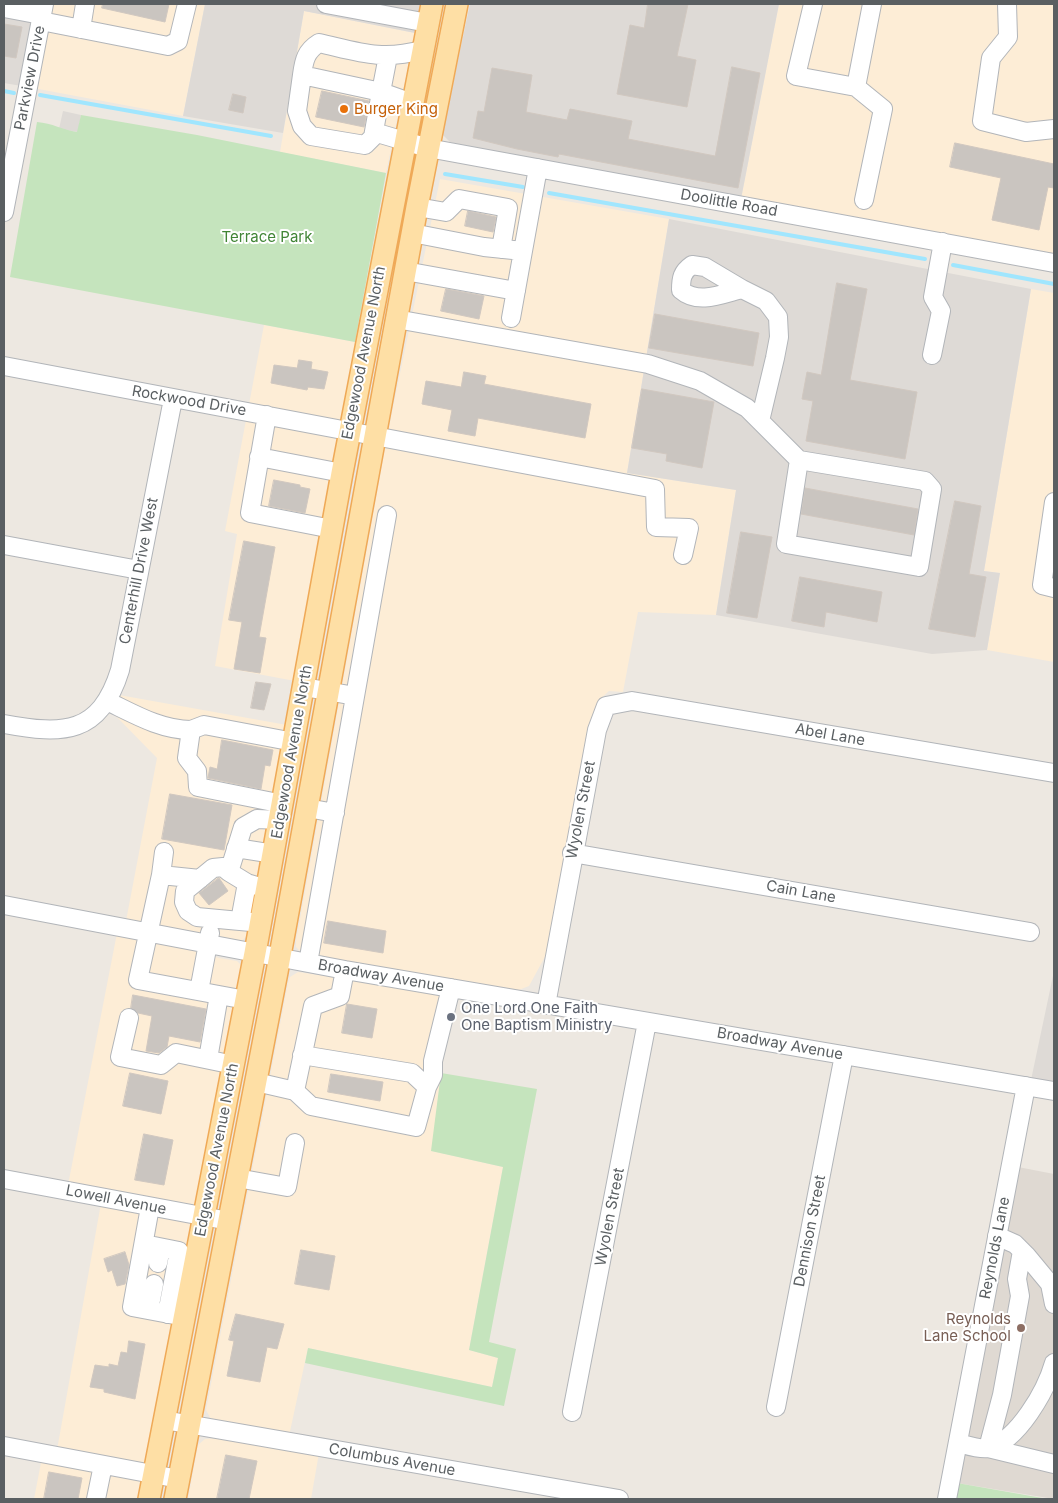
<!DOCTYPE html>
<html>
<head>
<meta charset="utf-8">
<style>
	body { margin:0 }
	#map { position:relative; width:1058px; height:1503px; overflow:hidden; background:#ede8e1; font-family:Inter,sans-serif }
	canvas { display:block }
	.frame { position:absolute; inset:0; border:5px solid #5a5f62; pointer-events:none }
</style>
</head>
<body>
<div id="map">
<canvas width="1058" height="1503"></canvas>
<div class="frame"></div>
</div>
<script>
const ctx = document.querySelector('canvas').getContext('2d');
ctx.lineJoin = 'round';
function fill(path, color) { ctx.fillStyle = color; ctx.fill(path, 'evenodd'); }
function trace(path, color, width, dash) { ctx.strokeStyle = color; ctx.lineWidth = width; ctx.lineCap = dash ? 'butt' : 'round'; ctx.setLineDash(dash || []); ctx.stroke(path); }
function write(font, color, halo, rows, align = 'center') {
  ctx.font = font + ' Inter,sans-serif'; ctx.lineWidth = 4; ctx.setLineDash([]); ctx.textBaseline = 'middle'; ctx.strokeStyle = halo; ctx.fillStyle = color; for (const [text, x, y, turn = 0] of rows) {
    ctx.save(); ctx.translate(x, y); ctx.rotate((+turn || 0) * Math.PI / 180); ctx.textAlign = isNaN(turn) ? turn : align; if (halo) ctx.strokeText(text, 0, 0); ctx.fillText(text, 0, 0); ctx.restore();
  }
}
const commercial = new Path2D(`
	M 50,4 L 205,4 L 183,116 L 33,88 Z
	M 779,4 L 1054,4 L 1054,256 L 741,199 Z
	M 304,11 L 415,33 L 386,173 L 280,152 Z
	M 440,179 L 669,219 L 627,473 L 736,490 L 716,615 L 638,612 L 623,692 L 609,691 L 599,700 L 592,721 L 547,953 L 529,986 L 516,991 L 302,953 L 296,947 L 296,941 L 388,432 Z
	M 1031,289 L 1054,293 L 1054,662 L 987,650 L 1000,573 L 984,571 Z
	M 264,325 L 355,342 L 295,681 L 215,666 L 237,534 L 225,531 Z
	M 119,695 L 287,725 L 249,933 L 242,941 L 126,921 L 157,758 L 109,709 Z
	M 117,933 L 188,948 L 219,958 L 237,961 L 241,965 L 242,972 L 139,1499 L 34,1499 L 44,1447 L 57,1450 L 103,1192 L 68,1185 Z
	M 298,972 L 455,995 L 441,1073 L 432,1151 L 503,1167 L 469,1350 L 498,1358 L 492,1387 L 308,1348 L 289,1436 L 212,1421 L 206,1410 L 288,983 L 290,977 Z
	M 219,1438 L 319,1453 L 311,1499 L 188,1499 L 198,1445 L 205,1439 Z`);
const industrial = new Path2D(`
	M 4,4 L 50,4 L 33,88 L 4,83 Z
	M 205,4 L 421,4 L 415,33 L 304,11 L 283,133 L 183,116 Z
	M 470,4 L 779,4 L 741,199 L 492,154 L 450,142 L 443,135 L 443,130 Z
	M 63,111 L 81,115 L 78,132 L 59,129 Z
	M 669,219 L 1031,289 L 984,571 L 1000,573 L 987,650 L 932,654 L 716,615 L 736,490 L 627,473 Z
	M 1054,971 L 1054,1084 L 1031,1080 Z`);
const education = new Path2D(`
	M 1018,1167 L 1054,1174 L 1054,1499 L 957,1483 Z`);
const green = new Path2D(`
	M 81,115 L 197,135 L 386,173 L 355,342 L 10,277 L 37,122 C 52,123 63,130 77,132 Z
	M 441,1073 L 537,1089 L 489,1342 L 516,1349 L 504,1406 L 305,1363 L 308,1348 L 492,1387 L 498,1358 L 469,1350 L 503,1167 L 431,1151 Z
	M 957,1483 L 1048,1499 L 954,1499 Z`);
const stream = new Path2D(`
	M 4,91 L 14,93
	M 40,95 L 271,136
	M 445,174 L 523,187
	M 549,193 L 925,259
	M 953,265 L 1054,284`);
const building = new Path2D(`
	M 103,4 L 169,4 L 165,22 L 102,8 Z
	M 648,4 L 688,4 L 677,56 L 696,60 L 687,107 L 617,94 L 630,25 L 644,28 Z
	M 4,24 L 22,27 L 16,58 L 4,56 Z
	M 732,67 L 760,73 L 738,188 L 559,154 L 558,157 L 517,149 L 473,138 L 478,111 L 484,112 L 492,68 L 532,75 L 526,112 L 567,120 L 570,109 L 632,121 L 628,139 L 715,156 Z
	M 322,91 L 369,101 L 364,127 L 316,117 Z
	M 233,94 L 246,97 L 243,113 L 229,110 Z
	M 955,143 L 1054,164 L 1054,188 L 1048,187 L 1039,230 L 992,220 L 1001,178 L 950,167 Z
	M 468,211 L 496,217 L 493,232 L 465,226 Z
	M 837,283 L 867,289 L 850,380 L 917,392 L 905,459 L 806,441 L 813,401 L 802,399 L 807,372 L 821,375 Z
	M 446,289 L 484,296 L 479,319 L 441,311 Z
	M 655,314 L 759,333 L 753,366 L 649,348 Z
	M 299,360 L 312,362 L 311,369 L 328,372 L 324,389 L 308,387 L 307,390 L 271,383 L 274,365 L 297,368 Z
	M 464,372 L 486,376 L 484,384 L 591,404 L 585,438 L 478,418 L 475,436 L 448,431 L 452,410 L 422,404 L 426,381 L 461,387 Z
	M 642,389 L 714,402 L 702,468 L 666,461 L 667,454 L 632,448 Z
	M 274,480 L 300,485 L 300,487 L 310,489 L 305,513 L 269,506 Z
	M 805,488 L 918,509 L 914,535 L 801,514 Z
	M 955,501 L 981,506 L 969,574 L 986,577 L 975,637 L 929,629 Z
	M 741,532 L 772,537 L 757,618 L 727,613 Z
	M 244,541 L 275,547 L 259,637 L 266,638 L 260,673 L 234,669 L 242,622 L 229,620 Z
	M 800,577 L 882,592 L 877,622 L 826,612 L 824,627 L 792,621 Z
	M 256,682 L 271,684 L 264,710 L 251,708 Z
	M 222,740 L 273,750 L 270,766 L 265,765 L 261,789 L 208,778 L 210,767 L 217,769 Z
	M 170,794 L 232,805 L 224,850 L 162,839 Z
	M 219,878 L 228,891 L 209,905 L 199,893 Z
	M 328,921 L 386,931 L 383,953 L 324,943 Z
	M 133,995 L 206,1009 L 200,1042 L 169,1036 L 167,1047 L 159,1053 L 146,1051 L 152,1016 L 138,1013 L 131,1008 Z
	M 347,1004 L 377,1009 L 372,1038 L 342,1033 Z
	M 130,1073 L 168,1081 L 161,1114 L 123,1106 Z
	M 331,1074 L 383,1082 L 380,1101 L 328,1092 Z
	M 144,1134 L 173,1140 L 164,1185 L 135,1180 Z
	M 301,1250 L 335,1256 L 329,1290 L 295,1284 Z
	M 125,1252 L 129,1265 L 125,1284 L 117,1286 L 112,1270 L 108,1272 L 104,1259 Z
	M 236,1314 L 284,1324 L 277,1349 L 267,1347 L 260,1382 L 227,1376 L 234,1341 L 229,1340 Z
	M 129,1341 L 145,1344 L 135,1399 L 104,1392 L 104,1389 L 90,1387 L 95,1365 L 109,1367 L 109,1364 L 118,1366 L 121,1352 L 127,1353 Z
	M 226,1455 L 257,1461 L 249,1499 L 217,1499 Z
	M 49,1472 L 82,1478 L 78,1499 L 44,1499 Z`);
const minor = new Path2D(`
	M 326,4 L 428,23
	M 813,4 L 796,76 L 856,87
	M 1007,4 L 1008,37 L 991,58 L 982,121 L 1026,132 L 1054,129
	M 4,8 L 41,15
	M 41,21 L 168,46 L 178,41 L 187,4
	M 81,29 L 85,4
	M 388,56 L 381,92 L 302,75 C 304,60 306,51 319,43 C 359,52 381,61 422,50
	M 302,75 L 297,111 L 302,126 L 311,136 L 365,145 L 373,137 L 381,92 L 412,103
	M 374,132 L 428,148 L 1054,263
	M 864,200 L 883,109 L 856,87 L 872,4
	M 417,207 L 446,212 L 459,199 L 508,208 L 501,249
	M 4,212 L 44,4
	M 412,233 L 484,247 L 523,251 L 538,168
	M 405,271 L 516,291
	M 742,289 L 705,267 L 692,265 C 682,272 681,278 681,290 C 698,305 722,294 742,289 L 766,301 L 778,317 L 779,337 L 775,358 L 760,421
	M 511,318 L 523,251
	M 396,319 L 648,364 L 700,381 L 747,408 L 799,460 L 925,481 L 932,489 L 919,567 L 786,544 L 799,460
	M 932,355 L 941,311 L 933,297 L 943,242
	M 4,366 L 655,489 L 656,527 L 689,528 L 683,555
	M 267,415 L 250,513 L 332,529
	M 259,457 L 342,473
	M 1054,502 L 1042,585 L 1054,588
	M 4,545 L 139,570
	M 304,687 L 355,696
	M 107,701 C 134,714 161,730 191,730
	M 4,724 C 63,735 100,735 120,670 L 173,399
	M 283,804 L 198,787 L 197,771 L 187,758 L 191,730 L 204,725 L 294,742
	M 307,808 L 335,813
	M 236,848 L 274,854
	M 572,853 L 1030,932
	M 229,872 L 223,867 L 213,868 L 185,891 L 184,902 L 188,911 L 197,917 L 240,921
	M 161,875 L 164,852
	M 200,879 L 161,875 L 138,980 L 246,1000
	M 247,883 L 240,921 L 251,922
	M 267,889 L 247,883 L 229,872 L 243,827 L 257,819 L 280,820
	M 4,905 L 345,970 L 1054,1091
	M 308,963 L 387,515
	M 199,991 L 210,933
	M 546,1005 L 597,730 L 606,706 L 632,701 L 1054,773
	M 129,1018 L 120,1057 L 161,1065 L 176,1053 L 234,1065
	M 302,1055 L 412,1073 L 427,1087
	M 208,1059 L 219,995
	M 256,1082 L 295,1091 L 313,1006 L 340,996 L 345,970
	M 295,1091 L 311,1106 L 416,1127 L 427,1087 L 433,1075 L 433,1061 L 451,988
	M 237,1178 L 287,1187 L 295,1143
	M 4,1179 L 229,1221
	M 150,1207 L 132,1307 L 185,1317
	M 997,1236 L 1015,1244 L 1026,1255 L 1050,1284 L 1054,1304
	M 144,1244 L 179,1251 L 167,1314
	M 1022,1251 L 1017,1279 L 1020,1296 L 1002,1395 L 988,1448 L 1054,1464
	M 158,1263 L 161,1248
	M 149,1310 L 154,1284
	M 776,1407 L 844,1055
	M 572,1412 L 647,1022
	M 164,1420 L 619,1499
	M 958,1443 C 966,1445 980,1450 989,1448 C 1018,1440 1046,1391 1054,1363
	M 4,1446 L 179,1479
	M 96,1499 L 103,1465
	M 947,1499 L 1026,1086`);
const major = new Path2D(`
	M 149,1499 L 255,953 L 342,473 L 432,4
	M 175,1499 L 277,972 L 417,207 L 457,4`);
const markers = [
	[344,109,5,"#e8710a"],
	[451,1017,5,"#6b7280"],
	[1021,1328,5,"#8d6e63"]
];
const streetNames = [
	["Parkview Drive",30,78,-79],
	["Doolittle Road",729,203,10],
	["Edgewood Avenue North",364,353,-79],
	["Rockwood Drive",189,401,10],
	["Centerhill Drive West",139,571,-79],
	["Abel Lane",830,735,10],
	["Edgewood Avenue North",292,752,-80],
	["Wyolen Street",581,810,-79],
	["Cain Lane",801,892,10],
	["Broadway Avenue",381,976,10],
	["Broadway Avenue",780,1044,10],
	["Edgewood Avenue North",217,1150,-79],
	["Lowell Avenue",116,1200,11],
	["Wyolen Street",610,1217,-79],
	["Dennison Street",810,1231,-79],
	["Reynolds Lane",995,1248,-79],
	["Columbus Avenue",392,1460,10]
];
const foodNames = [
	["Burger King",354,109]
];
const parkNames = [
	["Terrace Park",267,237]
];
const worshipNames = [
	["One Lord One Faith",461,1008],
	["One Baptism Ministry",461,1025]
];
const educationNames = [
	["Reynolds",1011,1319],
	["Lane School",1011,1336]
];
fill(commercial, '#fdedd6');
fill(industrial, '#dedad6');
fill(education, '#dfd9d2');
fill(green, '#c5e4bd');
trace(stream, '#a0e6fe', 4);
fill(building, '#cac5c0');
trace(building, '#d1c8c0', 1);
trace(minor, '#b2b5b9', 20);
trace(major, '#efa957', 24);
trace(minor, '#fff', 18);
trace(major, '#fedfa5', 21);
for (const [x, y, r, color] of markers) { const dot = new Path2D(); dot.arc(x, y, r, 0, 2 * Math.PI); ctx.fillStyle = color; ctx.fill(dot); trace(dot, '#fff', 2); }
write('15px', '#5a5f62', '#fff', streetNames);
write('15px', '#c56008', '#fff', foodNames, 'left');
write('15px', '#418536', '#fff', parkNames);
write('15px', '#5b616d', '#fff', worshipNames, 'left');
write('15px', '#785e54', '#fff', educationNames, 'right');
</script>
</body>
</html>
